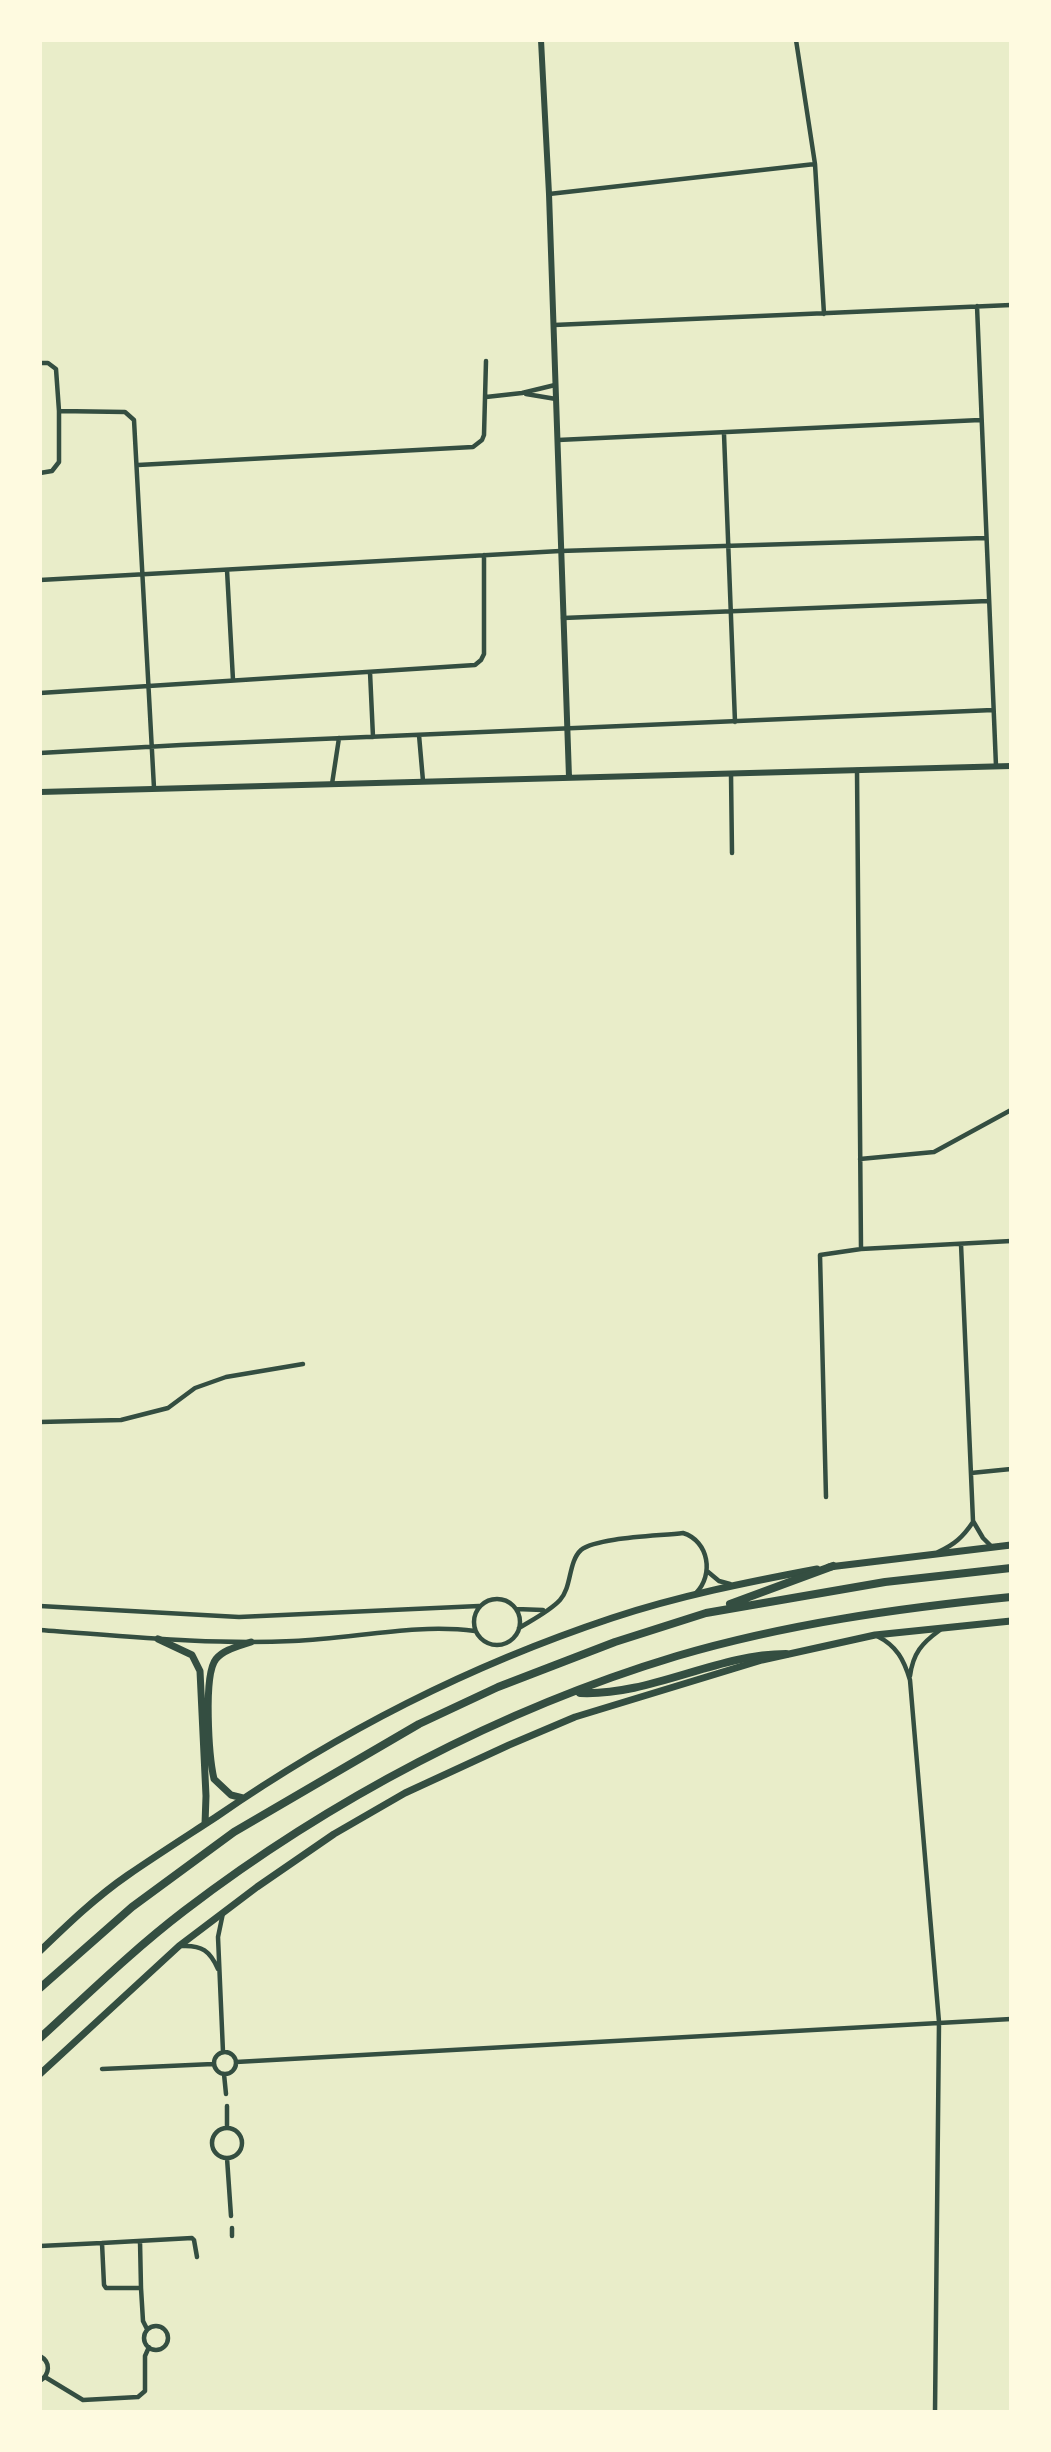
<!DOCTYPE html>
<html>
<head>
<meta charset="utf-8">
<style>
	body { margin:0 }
	#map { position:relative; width:1051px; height:2452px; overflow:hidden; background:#e9edc9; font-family:"Zilla Slab",serif }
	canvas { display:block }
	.frame { position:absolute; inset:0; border:42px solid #fefae0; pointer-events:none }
</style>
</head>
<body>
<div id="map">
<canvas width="1051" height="2452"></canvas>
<div class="frame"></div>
</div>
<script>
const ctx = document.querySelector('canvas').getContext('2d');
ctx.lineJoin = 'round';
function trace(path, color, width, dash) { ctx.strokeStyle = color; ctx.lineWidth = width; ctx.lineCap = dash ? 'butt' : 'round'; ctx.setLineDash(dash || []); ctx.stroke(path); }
const minor = new Path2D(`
	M 796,40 L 815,164 L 824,314
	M 549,194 L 815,164
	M 977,306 L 996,766
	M 554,325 L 1011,305
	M 40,363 L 48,363 L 56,369 L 59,411
	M 526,394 L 556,399
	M 486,397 L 522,393 L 555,385
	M 724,434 L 735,722
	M 558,440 L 980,420
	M 138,465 L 473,447 L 482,440 L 484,435 L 486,361
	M 40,473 L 52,471 L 59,462 L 59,411 L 125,412 L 134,420 L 154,788
	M 227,570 L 233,680
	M 40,580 L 560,551 L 985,538
	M 563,618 L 988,601
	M 370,672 L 373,737
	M 40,693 L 475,665 L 481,660 L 484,654 L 484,555
	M 419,735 L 423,781
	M 40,753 L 181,745 L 993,710
	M 857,770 L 861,1249
	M 731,774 L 732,853
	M 332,784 L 339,738
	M 860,1159 L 934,1152 L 1011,1110
	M 961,1244 L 973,1521 L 983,1538 L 992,1547
	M 40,1422 L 121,1420 L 168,1408 L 195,1388 L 226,1377 L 303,1364
	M 971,1473 L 1011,1469
	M 826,1497 L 820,1255 L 861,1249 L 1011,1241
	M 938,1552 C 954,1545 963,1537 973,1522
	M 707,1571 L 719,1581 L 730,1584
	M474 1622a23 23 0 1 1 46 0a23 23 0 1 1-46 0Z
	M 40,1606 L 239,1617 L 479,1606
	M 516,1609 L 543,1610
	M 519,1628 C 532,1620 550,1611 560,1600 C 572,1587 568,1562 581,1550 C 597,1537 661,1536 683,1533 C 709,1541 714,1575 696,1593
	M 40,1630 C 124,1636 208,1645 293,1641 C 353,1639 414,1623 475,1631
	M 877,1636 C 897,1646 904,1660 910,1680 L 939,2022 L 935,2412
	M 910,1676 C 913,1653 922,1643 940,1630
	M 223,1913 L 218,1937 L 223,2052
	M 182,1946 C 202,1945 210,1951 218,1969
	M214 2063a11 11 0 1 1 22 0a11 11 0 1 1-22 0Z
	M 236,2062 L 1011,2019
	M 102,2069 L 213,2064
	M 224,2074 L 226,2094
	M 227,2128 L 227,2106
	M212 2143a15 15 0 1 1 30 0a15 15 0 1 1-30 0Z
	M 227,2158 L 231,2216
	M 232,2228 L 232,2236
	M 140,2241 L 141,2288
	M 102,2243 L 192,2238 L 194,2240 L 197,2257
	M 40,2246 L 102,2243 L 104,2285 L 106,2288 L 141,2288 L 143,2321 L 147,2329
	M144 2338a12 12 0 1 1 24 0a12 12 0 1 1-24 0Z
	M 40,2356 C 51,2362 50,2374 40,2381
	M 45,2377 L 83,2400 L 138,2397 L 145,2391 L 145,2356 L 149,2347`);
const tertiary = new Path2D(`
	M 541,40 L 549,194 L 569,777
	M 40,792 L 1011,766`);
const secondary = new Path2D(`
	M 829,1567 L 1011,1545
	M 158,1639 L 192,1655 L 200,1671 L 206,1796 L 205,1824
	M 243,1798 L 231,1795 L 214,1779 C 209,1757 203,1675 216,1659 C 224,1649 240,1646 251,1642
	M 40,1951 C 68,1924 96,1897 128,1875 C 157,1855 187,1836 216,1817 C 341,1731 468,1666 612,1618 C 678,1596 748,1582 817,1569
	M 40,2074 L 179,1946 L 257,1887 L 334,1834 L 405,1793 L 509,1745 L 575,1717 L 762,1660 L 875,1635 L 1011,1621`);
const trunk = new Path2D(`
	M 730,1604 L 833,1566
	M 580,1693 C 651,1696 716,1654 786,1654
	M 40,1988 L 132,1907 L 234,1832 L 419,1724 L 498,1687 L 615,1642 L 706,1613 L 885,1582 L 1011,1568
	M 40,2038 C 87,1995 133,1950 184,1911 C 329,1800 501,1709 677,1656 C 786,1624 899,1608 1011,1597`);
trace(minor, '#344e41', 4.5);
trace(tertiary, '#344e41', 6);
trace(secondary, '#344e41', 7);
trace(trunk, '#344e41', 8);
</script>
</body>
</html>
